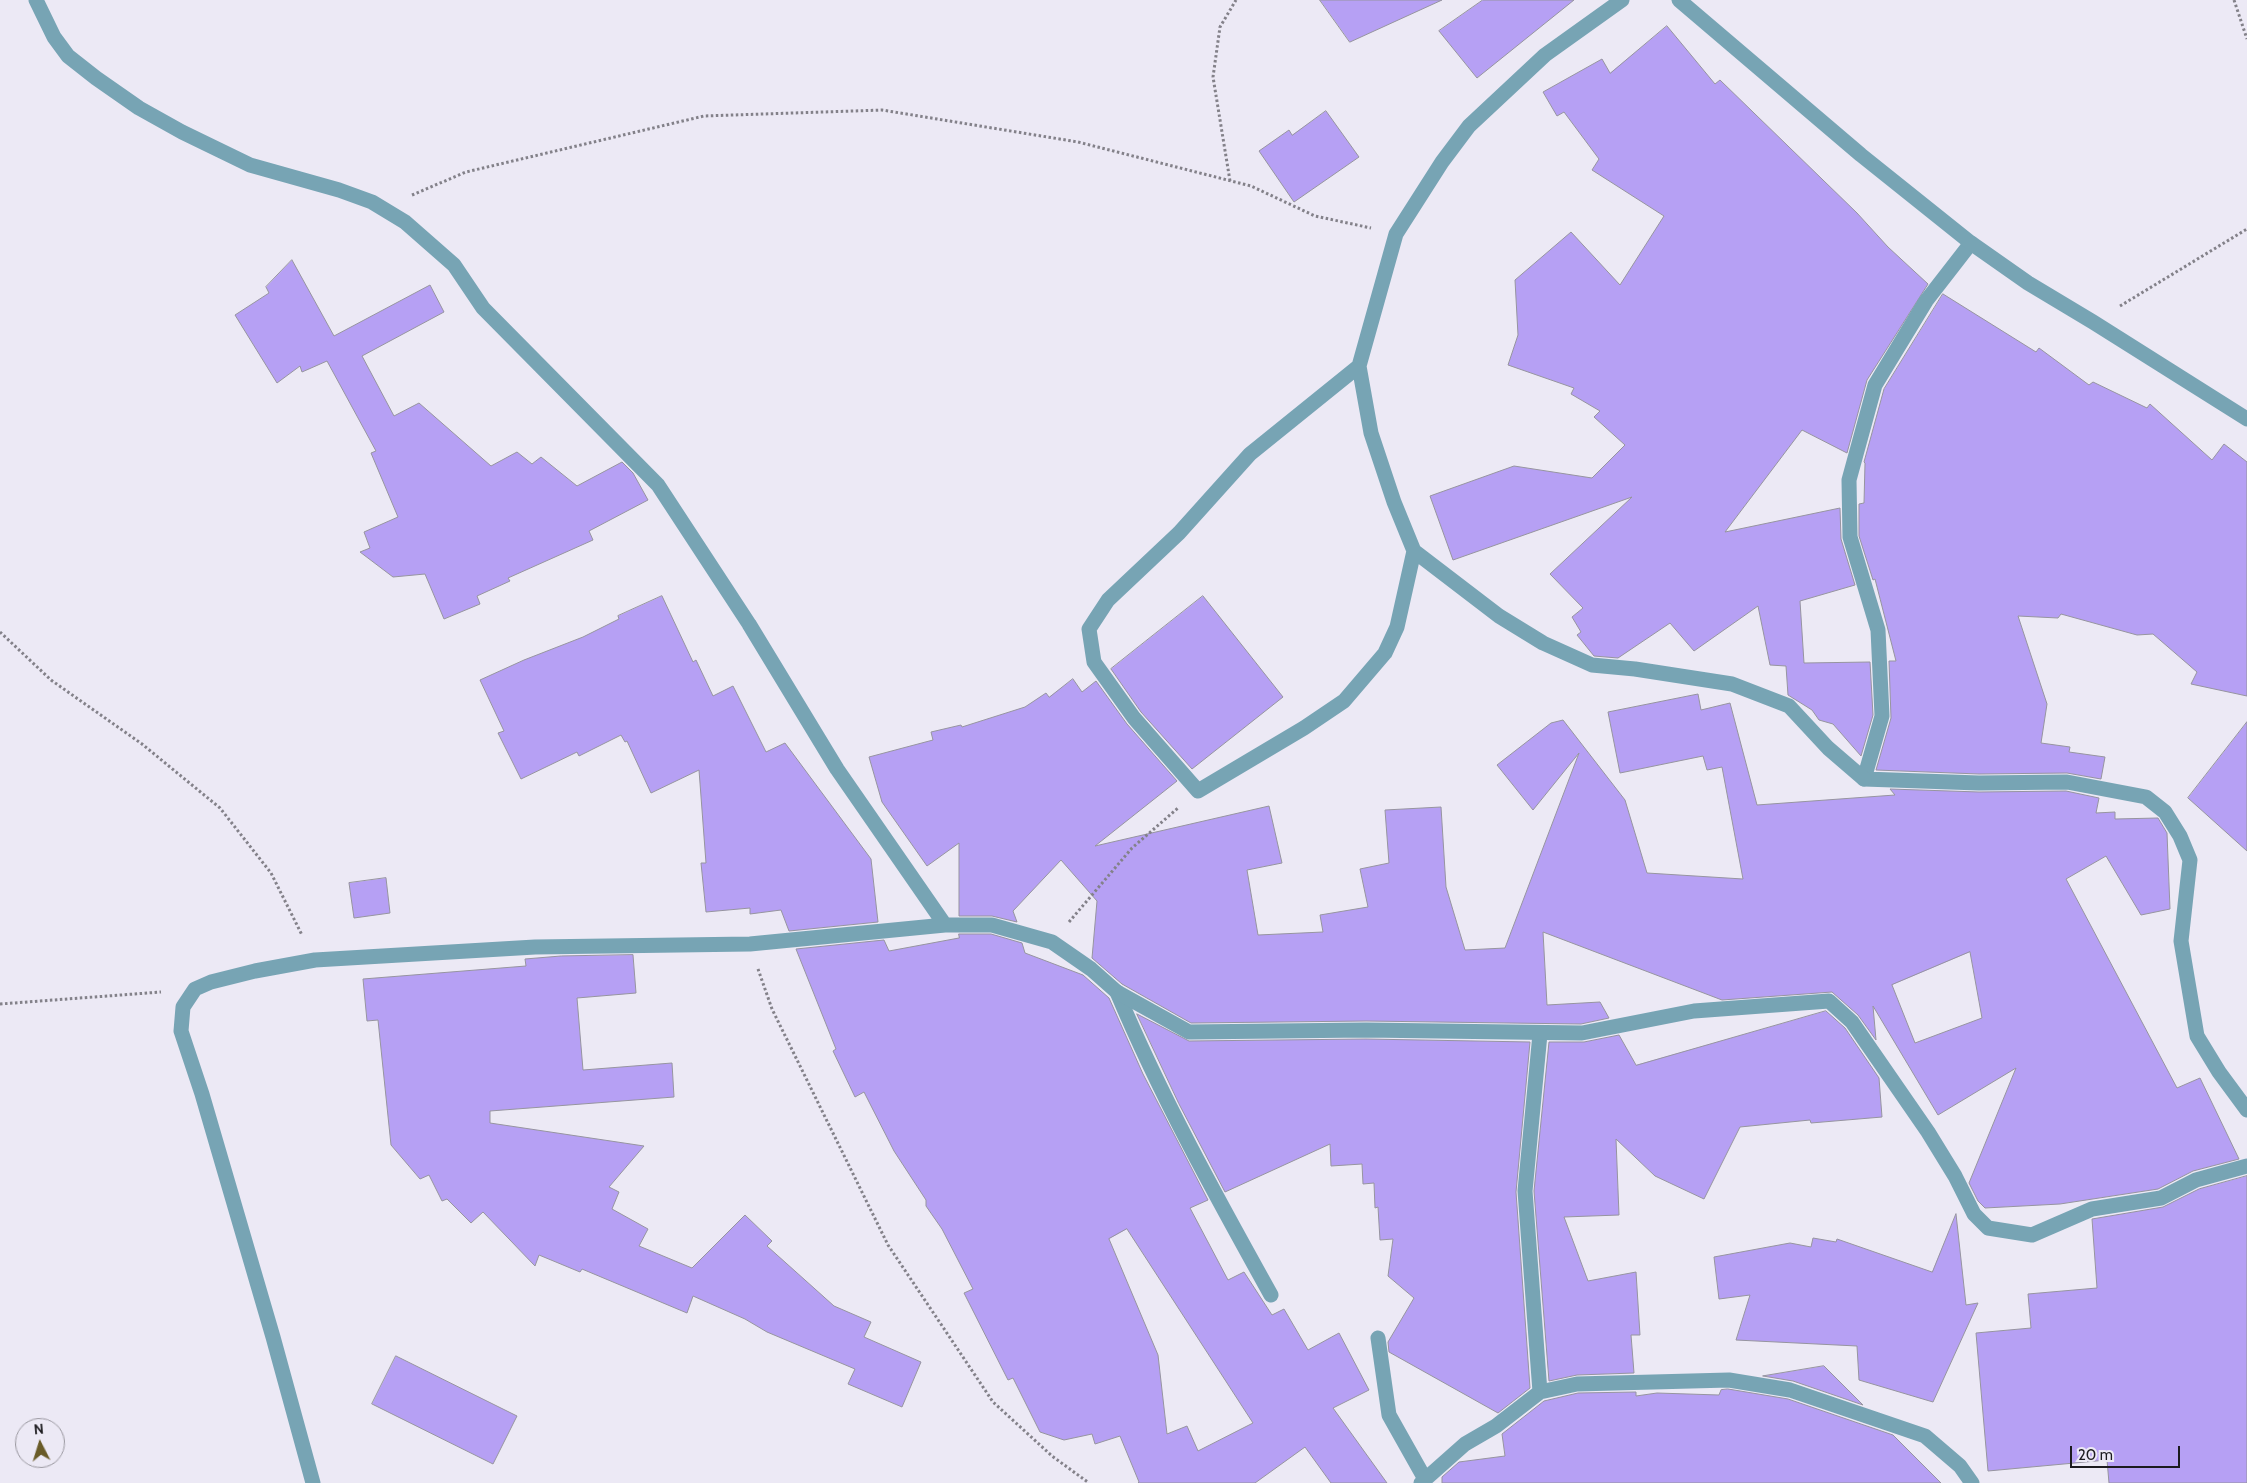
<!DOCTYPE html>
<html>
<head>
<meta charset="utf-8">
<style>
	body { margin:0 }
	#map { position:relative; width:2247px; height:1483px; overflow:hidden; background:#ece9f5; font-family:Cabin,sans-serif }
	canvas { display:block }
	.north { position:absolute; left:15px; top:1418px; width:50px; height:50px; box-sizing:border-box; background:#ece9f5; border:1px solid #99979f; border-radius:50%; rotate:355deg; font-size:14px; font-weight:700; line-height:20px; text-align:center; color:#1c1b1f }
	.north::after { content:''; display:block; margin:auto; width:18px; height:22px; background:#695b28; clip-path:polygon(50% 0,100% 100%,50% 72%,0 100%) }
	.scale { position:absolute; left:2070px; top:1446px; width:110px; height:22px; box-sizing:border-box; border:2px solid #1c1b1f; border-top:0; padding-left:6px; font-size:15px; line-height:18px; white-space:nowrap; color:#1c1b1f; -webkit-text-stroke:4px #ece9f5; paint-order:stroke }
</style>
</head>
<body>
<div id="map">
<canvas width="2247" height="1483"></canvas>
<div class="north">N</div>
<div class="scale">20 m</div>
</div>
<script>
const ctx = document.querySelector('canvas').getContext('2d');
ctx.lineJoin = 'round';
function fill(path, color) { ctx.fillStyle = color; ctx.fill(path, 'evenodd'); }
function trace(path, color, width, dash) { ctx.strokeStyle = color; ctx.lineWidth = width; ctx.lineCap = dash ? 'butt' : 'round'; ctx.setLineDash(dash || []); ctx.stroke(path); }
const building = new Path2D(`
	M 1320,0 L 1442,0 L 1350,42 Z
	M 1483,0 L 1574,0 L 1477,78 L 1439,31 Z
	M 1667,26 L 1715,84 L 1720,80 L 1857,213 L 1888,247 L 1928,284 L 1867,380 L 1847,453 L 1802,430 L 1725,532 L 1840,508 L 1841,539 L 1855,585 L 1800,601 L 1804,663 L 1870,662 L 1873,715 L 1861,756 L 1833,724 L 1819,720 L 1812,710 L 1788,695 L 1786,666 L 1770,665 L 1758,606 L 1694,651 L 1670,623 L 1618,658 L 1594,656 L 1577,635 L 1581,632 L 1572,617 L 1583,608 L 1550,574 L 1632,497 L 1453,560 L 1430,496 L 1514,466 L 1592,478 L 1625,445 L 1594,417 L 1600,411 L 1571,394 L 1574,388 L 1508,365 L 1518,335 L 1515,280 L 1571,232 L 1620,285 L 1664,216 L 1592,170 L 1599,159 L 1564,112 L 1557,116 L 1543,92 L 1602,59 L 1610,73 Z
	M 1326,111 L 1359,157 L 1294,202 L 1259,151 L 1289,130 L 1292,135 Z
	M 292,260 L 334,336 L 430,285 L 444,312 L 362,356 L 394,416 L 419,403 L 491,466 L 517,452 L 532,464 L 541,457 L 577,486 L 622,462 L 633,473 L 648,500 L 589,531 L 593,540 L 508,578 L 510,581 L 477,596 L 480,604 L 444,619 L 425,574 L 393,577 L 360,552 L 370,548 L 364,532 L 398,517 L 371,453 L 376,451 L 327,361 L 302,372 L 300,366 L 277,383 L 235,315 L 269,293 L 266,287 Z
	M 1943,294 L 2036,352 L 2039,348 L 2089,385 L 2093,382 L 2147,408 L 2150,404 L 2212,460 L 2224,444 L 2247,462 L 2247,696 L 2191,684 L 2197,672 L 2153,634 L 2137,635 L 2061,614 L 2058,618 L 2018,616 L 2047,704 L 2041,743 L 2070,747 L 2069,752 L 2105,757 L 2101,779 L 2067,773 L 1979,774 L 1876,770 L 1891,718 L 1889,661 L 1896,661 L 1875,579 L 1873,580 L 1859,536 L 1859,504 L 1864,503 L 1865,463 L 1864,462 L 1884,389 Z
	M 662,596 L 693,662 L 696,660 L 713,696 L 733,686 L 766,752 L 785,743 L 871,859 L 878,922 L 789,931 L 781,910 L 750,914 L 750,908 L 706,912 L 701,863 L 706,863 L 699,770 L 651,793 L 627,741 L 625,742 L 621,735 L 579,756 L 577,752 L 521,779 L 498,733 L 504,731 L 480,680 L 524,660 L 583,637 L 619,619 L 618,616 Z
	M 1203,596 L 1283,697 L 1192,769 L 1141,712 L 1111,669 Z
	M 1073,679 L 1082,692 L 1096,681 L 1127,724 L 1177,781 L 1095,846 L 1269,806 L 1282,863 L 1247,870 L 1258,935 L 1323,932 L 1320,915 L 1368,907 L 1360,869 L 1389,863 L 1385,810 L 1441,807 L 1446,887 L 1465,950 L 1505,948 L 1579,753 L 1533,810 L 1497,765 L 1551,723 L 1563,720 L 1625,800 L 1647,873 L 1743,879 L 1722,767 L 1707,770 L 1703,756 L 1620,773 L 1608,712 L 1698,694 L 1701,710 L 1730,703 L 1757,805 L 1895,795 L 1890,789 L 1979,792 L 2066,791 L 2099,798 L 2096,813 L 2115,812 L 2115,819 L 2158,818 L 2167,833 L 2170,909 L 2141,915 L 2106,856 L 2066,879 L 2177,1088 L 2200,1078 L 2239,1159 L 2193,1171 L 2158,1189 L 2060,1204 L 1985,1208 L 1978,1201 L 1969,1183 L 2016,1068 L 1938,1115 L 1873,1006 L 1876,1040 L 1858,1015 L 1832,992 L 1722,1000 L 1543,932 L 1547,1005 L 1600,1002 L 1609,1018 L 1581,1024 L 1366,1021 L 1191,1023 L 1122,984 L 1092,958 L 1097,901 L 1061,860 L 1013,911 L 1017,922 L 992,916 L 959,916 L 959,843 L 927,866 L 882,802 L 869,757 L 933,740 L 931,732 L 961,725 L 962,727 L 1025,707 L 1046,693 L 1049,697 ZM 1970,952 L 1982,1018 L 1915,1043 L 1892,985 Z
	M 2247,722 L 2247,851 L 2188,798 Z
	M 386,878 L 390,913 L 354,918 L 349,883 Z
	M 959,934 L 991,934 L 1022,943 L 1025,953 L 1083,975 L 1109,998 L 1143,1074 L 1208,1200 L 1190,1208 L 1228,1280 L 1244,1272 L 1272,1315 L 1284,1309 L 1308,1350 L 1339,1333 L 1369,1390 L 1333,1408 L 1387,1483 L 1331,1483 L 1305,1447 L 1255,1483 L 1138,1483 L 1139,1482 L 1120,1436 L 1095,1444 L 1092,1434 L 1064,1440 L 1040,1432 L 1013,1378 L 1008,1380 L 964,1293 L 973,1289 L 942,1229 L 926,1206 L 926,1200 L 894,1151 L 864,1092 L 855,1097 L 833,1051 L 836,1049 L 796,949 L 884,940 L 889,951 L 959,938 ZM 1127,1229 L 1253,1423 L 1198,1451 L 1187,1426 L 1167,1434 L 1158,1355 L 1109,1239 Z
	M 633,955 L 636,993 L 577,998 L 583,1070 L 672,1063 L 674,1097 L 490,1111 L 490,1123 L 644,1146 L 609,1187 L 619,1192 L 612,1209 L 648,1229 L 639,1246 L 692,1268 L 745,1215 L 772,1241 L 767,1246 L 834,1306 L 871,1322 L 864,1337 L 921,1362 L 902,1407 L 848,1384 L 855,1369 L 767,1332 L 745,1319 L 693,1296 L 687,1313 L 582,1269 L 580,1272 L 539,1255 L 535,1266 L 483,1212 L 471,1223 L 447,1199 L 442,1201 L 429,1175 L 420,1179 L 391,1145 L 378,1020 L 367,1021 L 363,979 L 526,966 L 525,959 L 561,956 Z
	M 1826,1011 L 1845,1028 L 1879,1078 L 1882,1117 L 1811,1123 L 1810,1120 L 1740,1127 L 1704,1199 L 1655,1176 L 1616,1139 L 1619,1215 L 1564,1217 L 1588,1281 L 1636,1272 L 1640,1335 L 1631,1335 L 1634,1373 L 1577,1375 L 1549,1381 L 1534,1191 L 1549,1042 L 1584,1042 L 1619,1035 L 1636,1065 Z
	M 1137,1014 L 1189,1041 L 1366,1039 L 1530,1042 L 1516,1192 L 1530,1388 L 1498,1413 L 1389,1352 L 1388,1342 L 1414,1298 L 1388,1276 L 1393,1239 L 1380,1240 L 1378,1207 L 1375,1208 L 1374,1183 L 1363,1184 L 1362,1164 L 1331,1166 L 1330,1144 L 1225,1192 L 1179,1104 Z
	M 2247,1176 L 2247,1483 L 2109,1483 L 2107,1460 L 1988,1471 L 1976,1333 L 2031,1328 L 2028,1294 L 2097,1288 L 2092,1219 L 2163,1207 L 2199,1189 Z
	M 1956,1214 L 1966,1305 L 1978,1303 L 1933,1402 L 1859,1380 L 1857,1346 L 1736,1340 L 1750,1295 L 1719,1299 L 1714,1257 L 1790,1243 L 1811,1247 L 1813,1238 L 1836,1242 L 1837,1239 L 1932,1272 Z
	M 396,1356 L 517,1416 L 493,1464 L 372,1404 Z
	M 1824,1366 L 1863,1405 L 1793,1381 L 1763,1376 Z
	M 1728,1389 L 1788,1399 L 1893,1435 L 1941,1483 L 1442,1483 L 1442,1477 L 1459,1462 L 1505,1456 L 1502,1434 L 1544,1401 L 1578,1393 L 1636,1392 L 1636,1396 L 1657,1393 L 1719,1395 L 1721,1390 Z`);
const path = new Path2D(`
	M 2234,0 L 2247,39
	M 1230,181 L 1213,77 L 1220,27 L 1236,0
	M 412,195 L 466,172 L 704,116 L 882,110 L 1078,142 L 1251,186 L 1315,216 L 1371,228
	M 2120,306 L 2247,229
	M 0,632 L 51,680 L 142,744 L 220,808 L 271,873 L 302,935
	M 1069,922 L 1132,848 L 1178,808
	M 758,969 L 772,1009 L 888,1245 L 993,1402 L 1052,1456 L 1089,1483
	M 0,1004 L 161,992`);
const lane = new Path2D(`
	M 1971,243 L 1926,301 L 1875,385 L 1849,480 L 1850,537 L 1878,630 L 1882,716 L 1864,779 L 1979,783 L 2067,782 L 2146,797 L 2165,812 L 2180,836 L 2190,860 L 2181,941 L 2197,1036 L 2219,1072 L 2247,1110
	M 1117,992 C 1161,1097 1216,1196 1271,1295
	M 1540,1034 L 1525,1191 L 1540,1392
	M 1378,1338 L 1389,1415 L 1425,1479
	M 1421,1483 L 1465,1444 L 1496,1426 L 1540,1392 L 1577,1384 L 1729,1380 L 1790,1390 L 1925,1436 L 1960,1466 L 1972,1483`);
const street = new Path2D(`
	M 36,0 L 54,37 L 68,56 L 96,78 L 139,108 L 182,132 L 250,165 L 339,190 L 372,202 L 405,222 L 454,265 L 483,308 L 658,485 L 749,624 L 837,769 L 945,925
	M 1622,0 L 1545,55 L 1469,126 L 1442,162 L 1396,234 L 1359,366 L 1371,433 L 1394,502 L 1414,551 L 1499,616 L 1543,643 L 1592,665 L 1635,669 L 1732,684 L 1789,706 L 1828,748 L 1864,779
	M 1679,0 L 1861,155 L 1971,243 L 2028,283 L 2093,322 L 2247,419
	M 1359,366 L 1250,454 L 1179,533 L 1108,600 L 1089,629 L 1094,662 L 1134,718 L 1198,791 L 1304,728 L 1344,701 L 1385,653 L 1397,627 L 1414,551
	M 313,1483 L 273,1337 L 202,1094 L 181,1031 L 183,1007 L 195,989 L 211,982 L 255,971 L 315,960 L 535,947 L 750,944 L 945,925 L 992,925 L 1052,942 L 1091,969 L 1117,992 L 1189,1032 L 1366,1030 L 1582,1033 L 1694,1011 L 1829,1001 L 1852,1022 L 1928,1132 L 1955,1176 L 1974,1214 L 1988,1228 L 2032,1235 L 2092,1209 L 2161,1198 L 2196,1180 L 2247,1166`);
fill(building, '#b6a0f4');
trace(building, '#96949f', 1);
trace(path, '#838189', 3, [2.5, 2.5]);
trace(lane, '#77a4b4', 15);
trace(street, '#77a4b4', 15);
</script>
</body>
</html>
